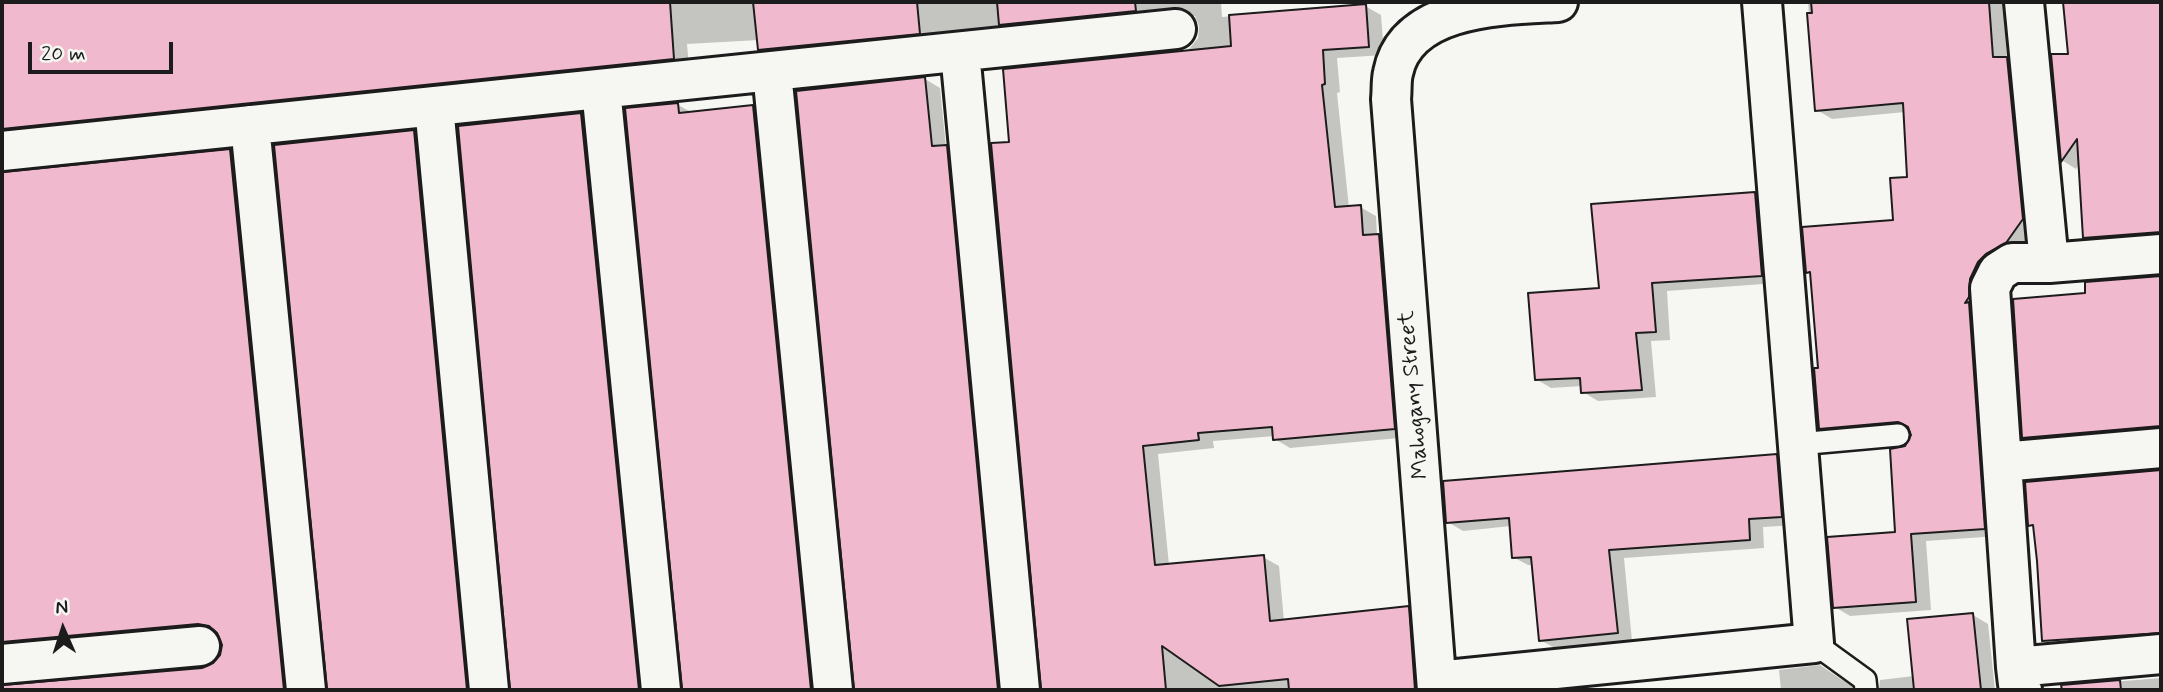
<!DOCTYPE html>
<html>
<head>
<meta charset="utf-8">
<style>
	body { margin:0 }
	#map { position:relative; width:2163px; height:692px; overflow:hidden; background:#f6f6f2; font-family:Mynerve,sans-serif }
	canvas { display:block }
	.frame { position:absolute; inset:0; border:4px solid #1c1c1c; pointer-events:none }
	.north { position:absolute; left:28px; top:594px; width:70px; height:70px; -webkit-text-stroke:5px #f6f6f2; paint-order:stroke; rotate:357deg; font-size:19px; font-weight:700; line-height:28px; text-align:center; color:#1c1c1c }
	.north::after { content:''; display:block; margin:auto; width:24px; height:32px; background:#1c1c1c; clip-path:polygon(50% 0,100% 100%,50% 72%,0 100%) }
	.scale { position:absolute; left:28px; top:42px; width:145px; height:32px; box-sizing:border-box; border:4px solid #1c1c1c; border-top:0; padding-left:9px; font-size:21px; line-height:24px; white-space:nowrap; color:#1c1c1c; -webkit-text-stroke:5px #f6f6f2; paint-order:stroke }
</style>
</head>
<body>
<div id="map">
<canvas width="2163" height="692"></canvas>
<div class="frame"></div>
<div class="north">N</div>
<div class="scale">20 m</div>
</div>
<script>
const ctx = document.querySelector('canvas').getContext('2d');
ctx.lineJoin = 'round';
function fill(path, color) { ctx.fillStyle = color; ctx.fill(path, 'evenodd'); }
function trace(path, color, width, dash) { ctx.strokeStyle = color; ctx.lineWidth = width; ctx.lineCap = dash ? 'butt' : 'round'; ctx.setLineDash(dash || []); ctx.stroke(path); }
function write(font, color, halo, rows, align = 'center') {
  ctx.font = font + ' Mynerve,sans-serif'; ctx.lineWidth = 5; ctx.setLineDash([]); ctx.textBaseline = 'middle'; ctx.strokeStyle = halo; ctx.fillStyle = color; for (const [text, x, y, turn = 0] of rows) {
    ctx.save(); ctx.translate(x, y); ctx.rotate((+turn || 0) * Math.PI / 180); ctx.textAlign = isNaN(turn) ? turn : align; if (halo) ctx.strokeText(text, 0, 0); ctx.fillText(text, 0, 0); ctx.restore();
  }
}
const shadow = new Path2D(`
	M 2,2 L 1221,2 L 1222,17 L 1365,6 L 1381,15 L 1384,55 L 1337,58 L 1340,92 L 1337,93 L 1349,208 L 1360,207 L 1376,216 L 1377,235 L 1394,244 L 1410,437 L 1290,448 L 1275,439 L 1275,436 L 1213,441 L 1214,448 L 1158,454 L 1169,565 L 1263,557 L 1279,566 L 1284,621 L 1408,608 L 1423,616 L 1429,690 L 1043,690 L 1011,144 L 1190,48 L 1198,38 L 1199,26 L 1195,16 L 775,58 L 760,49 L 759,40 L 687,44 L 689,67 L 19,137 L 4,128 L 15,114 L 2,115 Z
	M 1808,2 L 2003,2 L 2007,59 L 2022,67 L 2037,227 L 2021,251 L 2001,262 L 1999,536 L 1926,541 L 1931,610 L 1850,616 L 1835,607 L 1897,534 L 1906,448 L 1913,435 L 1911,430 L 1835,437 L 1820,428 L 1820,369 L 1812,274 L 1808,272 L 1895,221 L 1909,178 L 1905,112 L 1832,119 L 1817,110 Z
	M 2065,2 L 2161,2 L 2161,240 L 2098,245 L 2084,237 L 2080,163 L 2076,169 L 2063,161 L 2053,56 L 2070,55 Z
	M 925,79 L 940,88 L 946,147 L 962,156 L 1012,690 L 856,690 Z
	M 678,105 L 693,113 L 753,107 L 768,116 L 826,690 L 684,690 Z
	M 581,115 L 596,123 L 652,690 L 512,690 Z
	M 414,132 L 428,140 L 480,690 L 329,690 Z
	M 230,151 L 245,159 L 297,690 L 2,690 L 2,687 L 202,669 L 213,666 L 221,657 L 223,643 L 219,633 L 214,632 L 2,652 L 2,174 Z
	M 1755,193 L 1770,202 L 1777,283 L 1667,291 L 1670,340 L 1651,341 L 1656,397 L 1598,401 L 1583,392 L 1583,386 L 1551,388 L 1536,379 L 1601,290 Z
	M 2161,278 L 2161,435 L 2038,445 L 2024,437 L 2087,295 L 2087,284 Z
	M 1776,456 L 1791,465 L 1796,525 L 1763,527 L 1764,548 L 1624,558 L 1632,641 L 1555,648 L 1540,640 L 1534,565 L 1528,565 L 1513,557 L 1511,526 L 1463,531 L 1448,522 Z
	M 2161,472 L 2161,640 L 2058,648 L 2044,640 L 2035,527 L 2030,525 L 2027,484 Z
	M 1973,615 L 1988,624 L 1995,690 L 1879,690 L 1880,680 L 1914,676 Z
	M 1820,665 L 1857,690 L 1781,690 L 1779,670 Z
	M 2161,678 L 2161,690 L 2063,690 L 2063,686 Z`);
const building = new Path2D(`
	M 2,2 L 670,2 L 674,59 L 2,129 Z
	M 753,2 L 917,2 L 920,34 L 758,50 Z
	M 997,2 L 1135,2 L 1136,11 L 999,25 Z
	M 1811,2 L 1989,2 L 1993,57 L 2007,57 L 2023,219 L 2006,243 L 1986,254 L 1978,262 L 1970,279 L 1969,297 L 1965,303 L 1969,302 L 1985,529 L 1911,534 L 1916,602 L 1833,608 L 1827,537 L 1895,532 L 1890,449 L 1905,446 L 1911,435 L 1908,427 L 1898,422 L 1819,429 L 1814,368 L 1818,368 L 1810,272 L 1806,273 L 1802,227 L 1893,220 L 1890,178 L 1907,177 L 1903,103 L 1815,111 L 1807,13 L 1812,13 Z
	M 2063,2 L 2161,2 L 2161,232 L 2083,238 L 2077,139 L 2061,162 L 2051,54 L 2068,54 Z
	M 1366,4 L 1369,47 L 1323,50 L 1325,84 L 1322,85 L 1335,207 L 1361,205 L 1363,235 L 1379,234 L 1395,429 L 1273,440 L 1272,427 L 1198,433 L 1199,440 L 1143,446 L 1155,565 L 1264,555 L 1270,621 L 1409,606 L 1415,690 L 1289,690 L 1288,679 L 1219,686 L 1162,646 L 1166,690 L 1041,690 L 991,143 L 1009,142 L 1003,69 L 1231,46 L 1229,15 Z
	M 925,77 L 932,146 L 947,145 L 998,690 L 854,690 L 796,91 Z
	M 678,103 L 679,113 L 753,105 L 811,690 L 682,690 L 625,108 Z
	M 581,113 L 639,690 L 510,690 L 458,126 Z
	M 414,130 L 467,690 L 327,690 L 274,145 Z
	M 230,149 L 284,690 L 2,690 L 2,685 L 202,668 L 213,663 L 220,655 L 222,645 L 217,633 L 209,626 L 198,624 L 2,642 L 2,172 Z
	M 1755,192 L 1762,276 L 1652,283 L 1656,332 L 1636,333 L 1642,390 L 1581,393 L 1580,378 L 1535,380 L 1528,293 L 1599,288 L 1591,204 Z
	M 2161,276 L 2161,426 L 2022,438 L 2013,299 L 2085,293 L 2085,282 Z
	M 1777,454 L 1782,517 L 1749,519 L 1750,540 L 1609,550 L 1618,633 L 1539,641 L 1531,557 L 1512,558 L 1509,518 L 1446,523 L 1443,481 Z
	M 2161,470 L 2161,633 L 2042,641 L 2037,561 L 2033,525 L 2028,526 L 2025,482 Z
	M 1973,613 L 1981,690 L 1914,690 L 1907,619 Z
	M 2120,680 L 2121,690 L 2062,690 L 2061,685 Z`);
const lane = new Path2D(`
	M 1798,444 L 1898,435
	M 1814,643 L 1865,680 L 1866,690`);
const street = new Path2D(`
	M 2024,2 L 2049,263
	M 960,52 L 1020,690
	M 772,72 L 833,690
	M 601,89 L 661,690
	M 434,106 L 489,690
	M 250,125 L 306,690
	M 2,151 L 1176,29
	M 2002,462 L 2161,448
	M 2,664 L 200,646
	M 2016,667 L 2161,654
	M 1437,681 L 1814,643 L 1762,2
	M 1437,690 L 1391,99 C 1392,91 1391,81 1393,73 C 1406,5 1504,5 1558,2
	M 2022,690 L 2018,684 L 2016,667 L 1990,288 L 1998,272 L 2012,263 L 2049,263 L 2161,254`);
const streetNames = [
	["Mahogany Street",1415,395,-95]
];
fill(shadow, '#0003');
fill(building, '#f1b9cd');
trace(building, '#1c1c1c', 2);
trace(lane, '#1c1c1c', 26);
trace(street, '#1c1c1c', 44);
trace(lane, '#f6f6f2', 21);
trace(street, '#f6f6f2', 38);
write('23px', '#1c1c1c', '#f6f6f2', streetNames);
</script>
</body>
</html>
